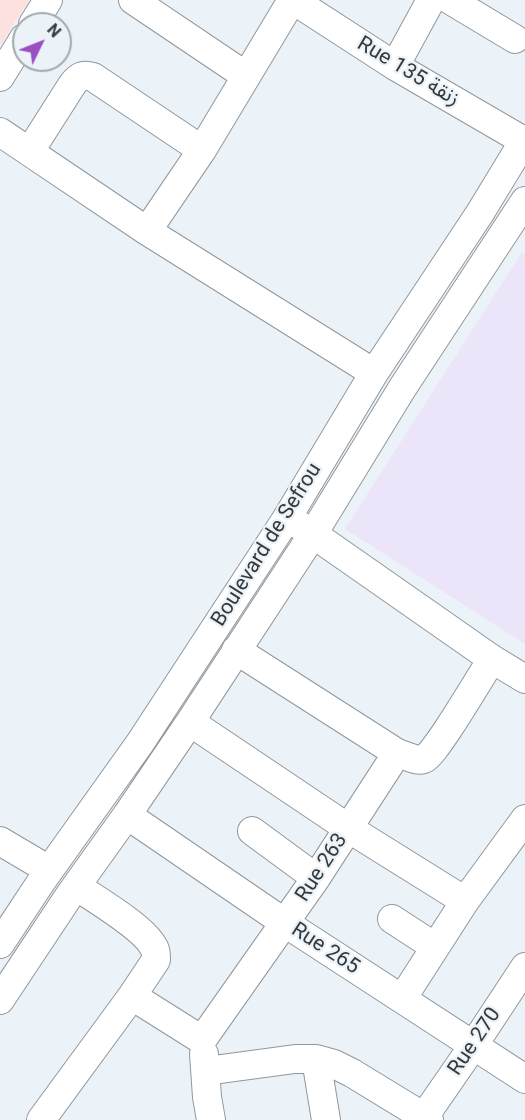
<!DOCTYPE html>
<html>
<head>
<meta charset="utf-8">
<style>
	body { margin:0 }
	#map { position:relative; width:525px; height:1120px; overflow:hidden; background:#ebf3f9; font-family:Roboto,sans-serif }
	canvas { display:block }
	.north { position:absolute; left:12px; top:12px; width:60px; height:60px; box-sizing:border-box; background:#ebf3f9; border:2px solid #a3a9ad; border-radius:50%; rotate:47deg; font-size:16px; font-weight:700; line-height:24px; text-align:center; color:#36393b }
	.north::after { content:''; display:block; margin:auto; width:21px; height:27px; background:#9b4fc1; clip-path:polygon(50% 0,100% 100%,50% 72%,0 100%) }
</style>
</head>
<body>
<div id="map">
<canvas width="525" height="1120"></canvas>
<div class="north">N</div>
</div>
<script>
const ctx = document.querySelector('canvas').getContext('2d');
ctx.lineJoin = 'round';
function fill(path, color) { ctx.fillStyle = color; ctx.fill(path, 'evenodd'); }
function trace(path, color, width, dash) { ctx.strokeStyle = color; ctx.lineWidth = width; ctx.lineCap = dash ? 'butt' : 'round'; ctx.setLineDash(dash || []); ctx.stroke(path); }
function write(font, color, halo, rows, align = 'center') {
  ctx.font = font + ' Roboto,"Noto Sans Arabic",sans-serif'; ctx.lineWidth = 4.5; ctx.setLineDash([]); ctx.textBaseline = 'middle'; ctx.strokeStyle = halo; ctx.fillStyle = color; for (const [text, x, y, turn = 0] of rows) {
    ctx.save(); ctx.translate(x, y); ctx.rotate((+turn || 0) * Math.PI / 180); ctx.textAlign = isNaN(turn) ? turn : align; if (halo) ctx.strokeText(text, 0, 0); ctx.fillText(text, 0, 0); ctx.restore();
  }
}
const education = new Path2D(`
	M 0,0 L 29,0 L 0,46 Z`);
const medical = new Path2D(`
	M 522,252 L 525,255 L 525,644 L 345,529 Z`);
const minor = new Path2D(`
	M 133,0 L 246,76
	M 293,0 L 395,66 L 524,141
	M 450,0 L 515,39
	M 33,24 L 48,0
	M 395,66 L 431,0
	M 0,77 L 24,38
	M 0,132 L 147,231 L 374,373
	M 30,151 L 72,85 C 79,76 82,74 93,77 L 202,150
	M 147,231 L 202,150 L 292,0
	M 296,523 L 313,534 L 492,659 L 525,679
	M 236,650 L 397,753 C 405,755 417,762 424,759 C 435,755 482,674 492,659
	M 190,722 L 348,828 L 465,901
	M 127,815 L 285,923 L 525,1079
	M 252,831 L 316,878
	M 0,841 L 49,870
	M 392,919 L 435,947
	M 0,944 L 43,879 L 140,743 L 287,518 L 374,373 L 480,213 L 525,139
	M 132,996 L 202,1040
	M 402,999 L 465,901 L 525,819
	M 0,1000 L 69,896 L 127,815 L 190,722 L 313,534 L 403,387 L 525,201
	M 202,1040 L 316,878 L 397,753
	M 204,1054 L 207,1097 L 211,1120
	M 316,1059 L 326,1120
	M 206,1071 L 295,1059 L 316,1059 L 334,1064 L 352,1073 L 429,1120
	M 41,1120 L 132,996 L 156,960 C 156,955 156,950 153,946 C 143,927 95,899 76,886
	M 424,1120 L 424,1117 L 473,1046 L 525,967`);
const streetNames = [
	["Rue 135 زنقة",408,72,31],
	["Boulevard de Sefrou",267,545,-58],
	["Rue 263",322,868,-57],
	["Rue 265",325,949,33],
	["Rue 270",475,1042,-56]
];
fill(education, '#fce1df');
fill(medical, '#ece4f9');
trace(minor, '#90979d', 30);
trace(minor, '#fff', 28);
write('21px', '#36393b', '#ebf3f9', streetNames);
</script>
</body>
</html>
